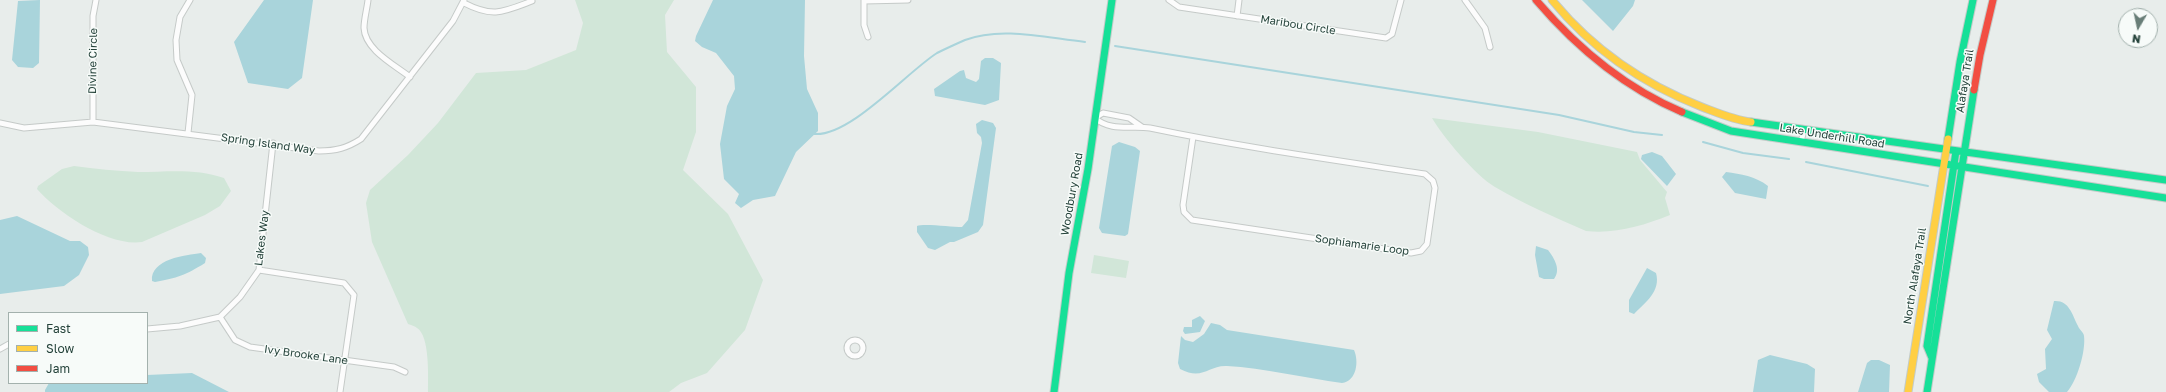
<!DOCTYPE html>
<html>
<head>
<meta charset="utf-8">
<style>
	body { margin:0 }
	#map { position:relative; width:2166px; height:392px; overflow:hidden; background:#e8edeb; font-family:"Golos Text",sans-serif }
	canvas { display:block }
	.legend { position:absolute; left:8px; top:312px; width:140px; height:72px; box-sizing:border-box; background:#f7fbf9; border:1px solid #a3b1ad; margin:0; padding:5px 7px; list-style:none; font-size:12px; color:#24423a }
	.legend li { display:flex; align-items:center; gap:8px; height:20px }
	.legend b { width:20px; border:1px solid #a3b1ad }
	.north { position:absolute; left:2118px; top:8px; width:40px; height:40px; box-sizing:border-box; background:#f7fbf9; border:1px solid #a3b1ad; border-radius:50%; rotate:189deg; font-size:11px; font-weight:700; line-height:16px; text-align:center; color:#24423a }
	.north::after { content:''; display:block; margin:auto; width:14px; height:18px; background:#697e78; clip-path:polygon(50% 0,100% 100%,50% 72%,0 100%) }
</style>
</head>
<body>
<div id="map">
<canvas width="2166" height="392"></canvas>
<ul class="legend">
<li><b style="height:5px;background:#16e098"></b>Fast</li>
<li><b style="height:5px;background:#ffcf43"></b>Slow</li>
<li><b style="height:5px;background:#f24e42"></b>Jam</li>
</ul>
<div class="north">N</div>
</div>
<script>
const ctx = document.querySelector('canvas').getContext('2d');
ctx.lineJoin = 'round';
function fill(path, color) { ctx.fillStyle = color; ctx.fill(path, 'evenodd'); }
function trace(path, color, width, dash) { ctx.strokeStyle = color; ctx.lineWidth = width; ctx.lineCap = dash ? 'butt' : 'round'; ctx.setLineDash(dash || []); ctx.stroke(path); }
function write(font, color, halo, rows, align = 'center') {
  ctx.font = font + ' "Golos Text",sans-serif'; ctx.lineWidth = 3; ctx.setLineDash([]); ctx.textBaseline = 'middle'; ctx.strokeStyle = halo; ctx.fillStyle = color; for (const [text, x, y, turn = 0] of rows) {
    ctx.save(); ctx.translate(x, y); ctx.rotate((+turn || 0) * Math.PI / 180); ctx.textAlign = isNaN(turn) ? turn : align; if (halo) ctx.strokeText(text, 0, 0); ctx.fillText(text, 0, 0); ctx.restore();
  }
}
const green = new Path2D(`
	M 575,0 L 674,0 L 665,15 L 667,52 L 696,87 L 696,132 L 683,170 L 728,214 L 763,280 L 745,330 L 707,373 L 681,383 L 669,392 L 428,392 C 428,377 430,336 417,328 C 415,326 411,325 408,324 L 372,242 L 366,203 L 370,190 L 408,155 L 438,123 L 476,73 L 526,70 L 576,50 L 583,23 Z
	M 1432,118 L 1538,132 L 1637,152 L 1640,160 L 1667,192 L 1665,198 L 1670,215 C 1642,226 1616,234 1586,231 C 1556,218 1524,204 1495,187 C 1476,176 1443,137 1432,118 Z
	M 74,166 C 95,169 117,171 138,172 C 167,172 196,168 224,178 L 231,191 L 220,206 L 205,215 L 142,242 C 109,247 58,213 37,189 L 38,186 L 62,169 Z
	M 1094,255 L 1129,261 L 1126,278 L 1091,273 Z`);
const water = new Path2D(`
	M 40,0 L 39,63 L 33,68 L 18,67 L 12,60 L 18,1 Z
	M 264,0 L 313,0 L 302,78 L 288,89 L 248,83 L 234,42 Z
	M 713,0 L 805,0 L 804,56 L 807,89 L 818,113 L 818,131 L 796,152 L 775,196 L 753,200 L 741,208 L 735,203 L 739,194 L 724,179 L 720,144 L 727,106 L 735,89 L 734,76 L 716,53 L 702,47 L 695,41 L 696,36 Z
	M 1582,0 L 1635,0 L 1633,6 L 1613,31 Z
	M 985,58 L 993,58 L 1001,63 L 999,100 L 985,105 L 935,96 L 934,89 L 960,71 L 964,70 L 966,78 L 976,82 L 979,79 L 981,61 Z
	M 982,120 L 993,123 L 996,128 L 983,225 L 978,232 L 954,242 L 950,242 L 935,250 L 928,248 L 917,232 L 917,226 C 923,223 952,227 962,227 L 968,220 L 982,143 L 981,137 L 977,133 L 976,124 Z
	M 1119,142 L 1135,147 L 1140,151 L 1128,234 L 1125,236 L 1102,233 L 1099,228 L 1112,146 Z
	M 1652,152 L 1662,156 L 1676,174 L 1667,186 L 1641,159 L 1642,155 Z
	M 1726,172 C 1741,174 1755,176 1768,186 L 1766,199 L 1735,193 L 1722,177 Z
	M 17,216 L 70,241 L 80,241 L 88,247 L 89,255 L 79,275 L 64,286 L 0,294 L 0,220 Z
	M 1536,246 L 1548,250 C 1555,259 1561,270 1554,279 L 1544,279 L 1539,277 L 1535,255 Z
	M 201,253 L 206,258 L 205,263 C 186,275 177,278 155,282 L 152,281 C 150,259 186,255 201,253 Z
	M 1647,268 L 1656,273 C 1661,291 1646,302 1634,314 L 1629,312 L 1629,300 Z
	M 2054,301 C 2069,300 2072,314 2078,326 C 2079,329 2084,333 2084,336 C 2086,351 2077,381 2067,392 L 2049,392 L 2039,382 L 2037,374 L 2046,369 L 2045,349 L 2052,339 L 2047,330 Z
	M 1200,316 L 1205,321 L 1200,332 L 1185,334 L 1183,331 L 1184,327 L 1192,327 L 1192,320 Z
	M 1211,323 L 1220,325 L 1227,330 L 1354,350 C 1359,361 1357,381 1342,383 C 1306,378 1263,368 1227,366 C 1208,365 1203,381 1180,369 L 1178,363 L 1181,336 L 1185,340 L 1193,342 L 1204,334 Z
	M 1770,355 L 1807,364 L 1815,369 L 1814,392 L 1753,392 L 1758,360 Z
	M 1871,360 L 1879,360 L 1890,365 L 1889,392 L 1858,392 L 1867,363 Z
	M 192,373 L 229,392 L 45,392 L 45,390 L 49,383 L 147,383 L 147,375 Z`);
const stream = new Path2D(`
	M 1115,46 L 1559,115 L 1634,132 L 1662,135
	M 814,134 C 850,137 907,72 937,53 C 945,49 956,44 965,40 C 1001,26 1047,38 1085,42
	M 1703,142 L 1743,153 L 1789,159
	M 1806,162 L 1928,186`);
const street = new Path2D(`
	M 368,0 C 367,9 364,19 364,28 C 365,50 395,65 410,77
	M 864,0 L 864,25 L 868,37
	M 1169,0 L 1179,7 L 1386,38 L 1392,34 L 1401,0
	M 1465,0 L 1485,28 L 1490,47
	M 864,1 L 908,0
	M 464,3 C 493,18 503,12 532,1
	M 1237,16 L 1239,0
	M 93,122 L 93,16 L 96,0
	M 0,123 L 24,128 L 93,122 L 319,151 C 336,151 347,148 361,139 L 453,21 L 464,0
	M 1142,127 L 1129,118 L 1103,113 L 1095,118 C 1110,132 1133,125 1150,128 C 1241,147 1334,160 1425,174 L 1433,181 L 1435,188 L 1427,244 L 1421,251 L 1411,253 L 1192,220 L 1184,212 L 1183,205 L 1193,137
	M 188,133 L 192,95 L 177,60 L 176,40 L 180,17 L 190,0
	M 1801,142 L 1804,130
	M 259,270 L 344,283 L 354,295 L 340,392
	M 220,317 L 235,340 L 250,347 L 394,367 L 405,372
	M 147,329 L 180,326 L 220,317 L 240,297 L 259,270 L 273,143
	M847 348a8 8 0 1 1 16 0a8 8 0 1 1-16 0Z
	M 0,349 L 9,344`);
const fast = new Path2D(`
	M 1682,112 L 1731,131 L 2166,198
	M 1751,122 L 2166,180
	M 1948,139 L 1960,62 L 1973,0
	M 1932,358 L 1927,346 L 1956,151
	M 1054,392 L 1069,273 L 1088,169 L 1112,0
	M 1927,392 L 1974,90`);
const slow = new Path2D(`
	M 1552,0 C 1592,49 1643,84 1702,107 C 1718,113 1734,120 1751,122
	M 1908,392 L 1948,139`);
const jam = new Path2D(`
	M 1536,0 C 1577,48 1623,87 1682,112
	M 1974,90 L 1980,55 L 1993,0`);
const streetNames = [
	["Maribou Circle",1298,25,9],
	["Divine Circle",93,61,-89],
	["Alafaya Trail",1965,81,-81],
	["Lake Underhill Road",1832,136,9],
	["Spring Island Way",268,144,8],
	["Woodbury Road",1072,194,-80],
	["Lakes Way",262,238,-83],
	["Sophiamarie Loop",1362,245,8],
	["North Alafaya Trail",1915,276,-81],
	["Ivy Brooke Lane",306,355,8]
];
fill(green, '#d1e6d8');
fill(water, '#a9d4db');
trace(stream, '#a9d4db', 2);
trace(street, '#c5cac8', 7);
trace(fast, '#c3cbc8', 9);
trace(slow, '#c3cbc8', 9);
trace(jam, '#c3cbc8', 9);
trace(street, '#fcfcfc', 5);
trace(fast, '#16e098', 7);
trace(slow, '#ffcf43', 7);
trace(jam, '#f24e42', 7);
write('11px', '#24423a', '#f7fbf9', streetNames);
</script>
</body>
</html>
